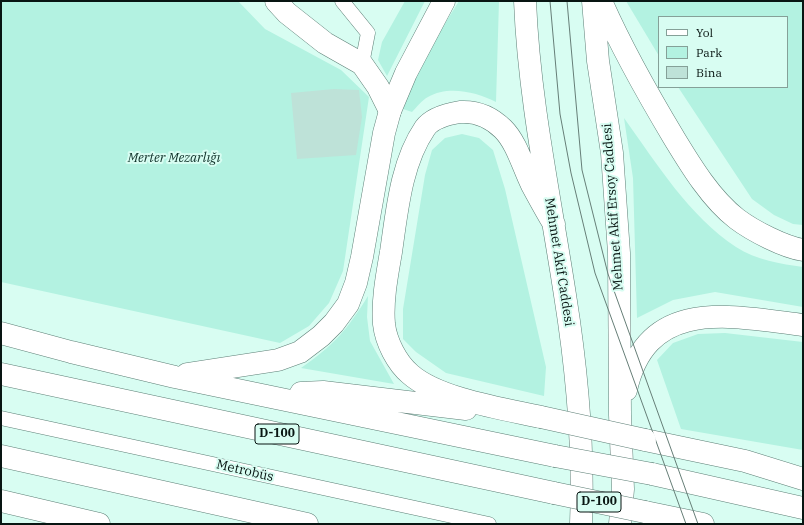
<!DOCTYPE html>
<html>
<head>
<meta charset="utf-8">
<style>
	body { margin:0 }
	#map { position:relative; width:804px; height:525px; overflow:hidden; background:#d8fdf2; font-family:"IBM Plex Serif",serif }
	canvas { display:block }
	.frame { position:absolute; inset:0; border:2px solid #081512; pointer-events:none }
	.legend { position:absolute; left:658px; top:16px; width:130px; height:72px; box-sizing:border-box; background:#d8fdf2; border:1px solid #85a098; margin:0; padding:5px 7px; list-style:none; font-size:12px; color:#081512 }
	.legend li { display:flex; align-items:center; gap:8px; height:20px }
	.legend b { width:20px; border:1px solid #85a098 }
</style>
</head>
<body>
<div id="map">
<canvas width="804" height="525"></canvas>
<div class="frame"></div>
<ul class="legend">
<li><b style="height:5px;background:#fff"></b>Yol</li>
<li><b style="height:11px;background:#b3f2e1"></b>Park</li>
<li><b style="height:11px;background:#bee2d8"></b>Bina</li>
</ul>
</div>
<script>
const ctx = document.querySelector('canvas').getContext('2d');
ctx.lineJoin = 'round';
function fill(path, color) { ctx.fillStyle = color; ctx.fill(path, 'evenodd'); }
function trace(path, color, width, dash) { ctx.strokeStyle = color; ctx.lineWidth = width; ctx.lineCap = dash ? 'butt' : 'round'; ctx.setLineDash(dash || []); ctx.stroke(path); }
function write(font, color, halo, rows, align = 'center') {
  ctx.font = font + ' "IBM Plex Serif",serif'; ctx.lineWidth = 4; ctx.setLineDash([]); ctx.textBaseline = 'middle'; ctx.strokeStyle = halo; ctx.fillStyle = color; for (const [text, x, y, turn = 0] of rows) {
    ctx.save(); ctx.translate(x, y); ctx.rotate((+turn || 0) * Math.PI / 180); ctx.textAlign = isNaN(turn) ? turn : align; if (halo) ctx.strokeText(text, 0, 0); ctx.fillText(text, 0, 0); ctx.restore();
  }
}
const green = new Path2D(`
	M 1,1 L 238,1 L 265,29 L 341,70 L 369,97 L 343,271 L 329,303 L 309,326 L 280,343 L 1,282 Z
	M 405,1 L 425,1 L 387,76 L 378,60 L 382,42 Z
	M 459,1 L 499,1 L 496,102 C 477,92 448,85 428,97 C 422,100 417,107 412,112 L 403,109 L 415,76 L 426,54 Z
	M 626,1 L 803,1 L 803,225 L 793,224 L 774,215 L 752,199 L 678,87 L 787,87 L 787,17 L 659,17 L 659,56 Z
	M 624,118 C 657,164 689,216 736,247 C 756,260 781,264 803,267 L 803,307 L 715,292 L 673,300 L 637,318 L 633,178 Z
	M 462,134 L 479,138 L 493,150 L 505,189 L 546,367 L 544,396 L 446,373 L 416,352 L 403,339 L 403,309 L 425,175 L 432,150 L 445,138 Z
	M 368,296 L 367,317 L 370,341 L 394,384 L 301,368 C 334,345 347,330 368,296 Z
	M 725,333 L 803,342 L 803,450 L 681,429 L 657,360 L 673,343 L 698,334 Z`);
const building = new Path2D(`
	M 334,89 L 359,90 L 362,117 L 356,155 L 297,159 L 291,93 Z`);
const service = new Path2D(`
	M 342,1 L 368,33 L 362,64
	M 1,418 L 489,524`);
const minor = new Path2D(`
	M 276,1 L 287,13 L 325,43 L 362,64 L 378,87 L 390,111`);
const primary = new Path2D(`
	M 525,1 C 529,100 550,197 565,295 C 577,370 584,448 581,524
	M 593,1 L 598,61 L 612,153 L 619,253 L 620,415 L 623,489 L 620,524
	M 601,1 C 622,49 647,93 674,138 C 691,166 711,199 737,219 C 753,231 784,247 803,250
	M 1,333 L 71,352 L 175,377 L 555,456
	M 187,374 L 278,360 L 300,352 L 321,336 L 334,323 L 348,304 L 356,283 L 362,257 L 384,133 L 390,111 L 406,73 L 444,1
	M 626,390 C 647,296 731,316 803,325
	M 301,393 L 323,392 L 466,409
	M 541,417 C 504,409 438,399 410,374 C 397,363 386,342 384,324 C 382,301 387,275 391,252 C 397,211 401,163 425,128 C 432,118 448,114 460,112 C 476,111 491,117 503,129 C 517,143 523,167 532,185 C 539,198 546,211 554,224
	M 645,440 L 745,461 L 803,479
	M 652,474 L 803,508
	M 1,501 L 99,524`);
const trunk = new Path2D(`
	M 1,374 L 554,493
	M 1,456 L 307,524
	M 645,512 L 703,524`);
const tram = new Path2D(`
	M 550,1 L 560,114 L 571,173 L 595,273 L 686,524
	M 567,1 L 582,170 L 608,274 L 698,524`);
const primaryBridge = new Path2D(`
	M 541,417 L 645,440
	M 555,456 L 652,474`);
const trunkBridge = new Path2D(`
	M 554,493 L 645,512`);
const shields = [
	[277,434,44],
	[599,502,44]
];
const shieldNames = [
	["D-100",277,434],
	["D-100",599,502]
];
const parkNames = [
	["Merter Mezarlığı",174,158]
];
const streetNames = [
	["Mehmet Akif Ersoy Caddesi",613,207,-94],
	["Mehmet Akif Caddesi",559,262,81],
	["Metrobüs",245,471,13]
];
fill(green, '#b3f2e1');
fill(building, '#bee2d8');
trace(service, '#5d7f76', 15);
trace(minor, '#5d7f76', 23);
trace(primary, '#5d7f76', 23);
trace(trunk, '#5d7f76', 23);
trace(service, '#fff', 14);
trace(minor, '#fff', 22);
trace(primary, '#fff', 22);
trace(trunk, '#fff', 22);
trace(tram, '#667e77', 1);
trace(primaryBridge, '#5d7f76', 23, []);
trace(trunkBridge, '#5d7f76', 23, []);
trace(primaryBridge, '#fff', 22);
trace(trunkBridge, '#fff', 22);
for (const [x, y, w] of shields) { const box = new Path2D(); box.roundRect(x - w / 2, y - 10, w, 20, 3); ctx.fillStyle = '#d8fdf2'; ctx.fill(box); trace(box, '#081512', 1); }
write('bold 12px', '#081512', null, shieldNames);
write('italic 13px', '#0e3028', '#d8fdf2', parkNames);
write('13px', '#081512', '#d8fdf2', streetNames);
</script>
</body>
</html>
